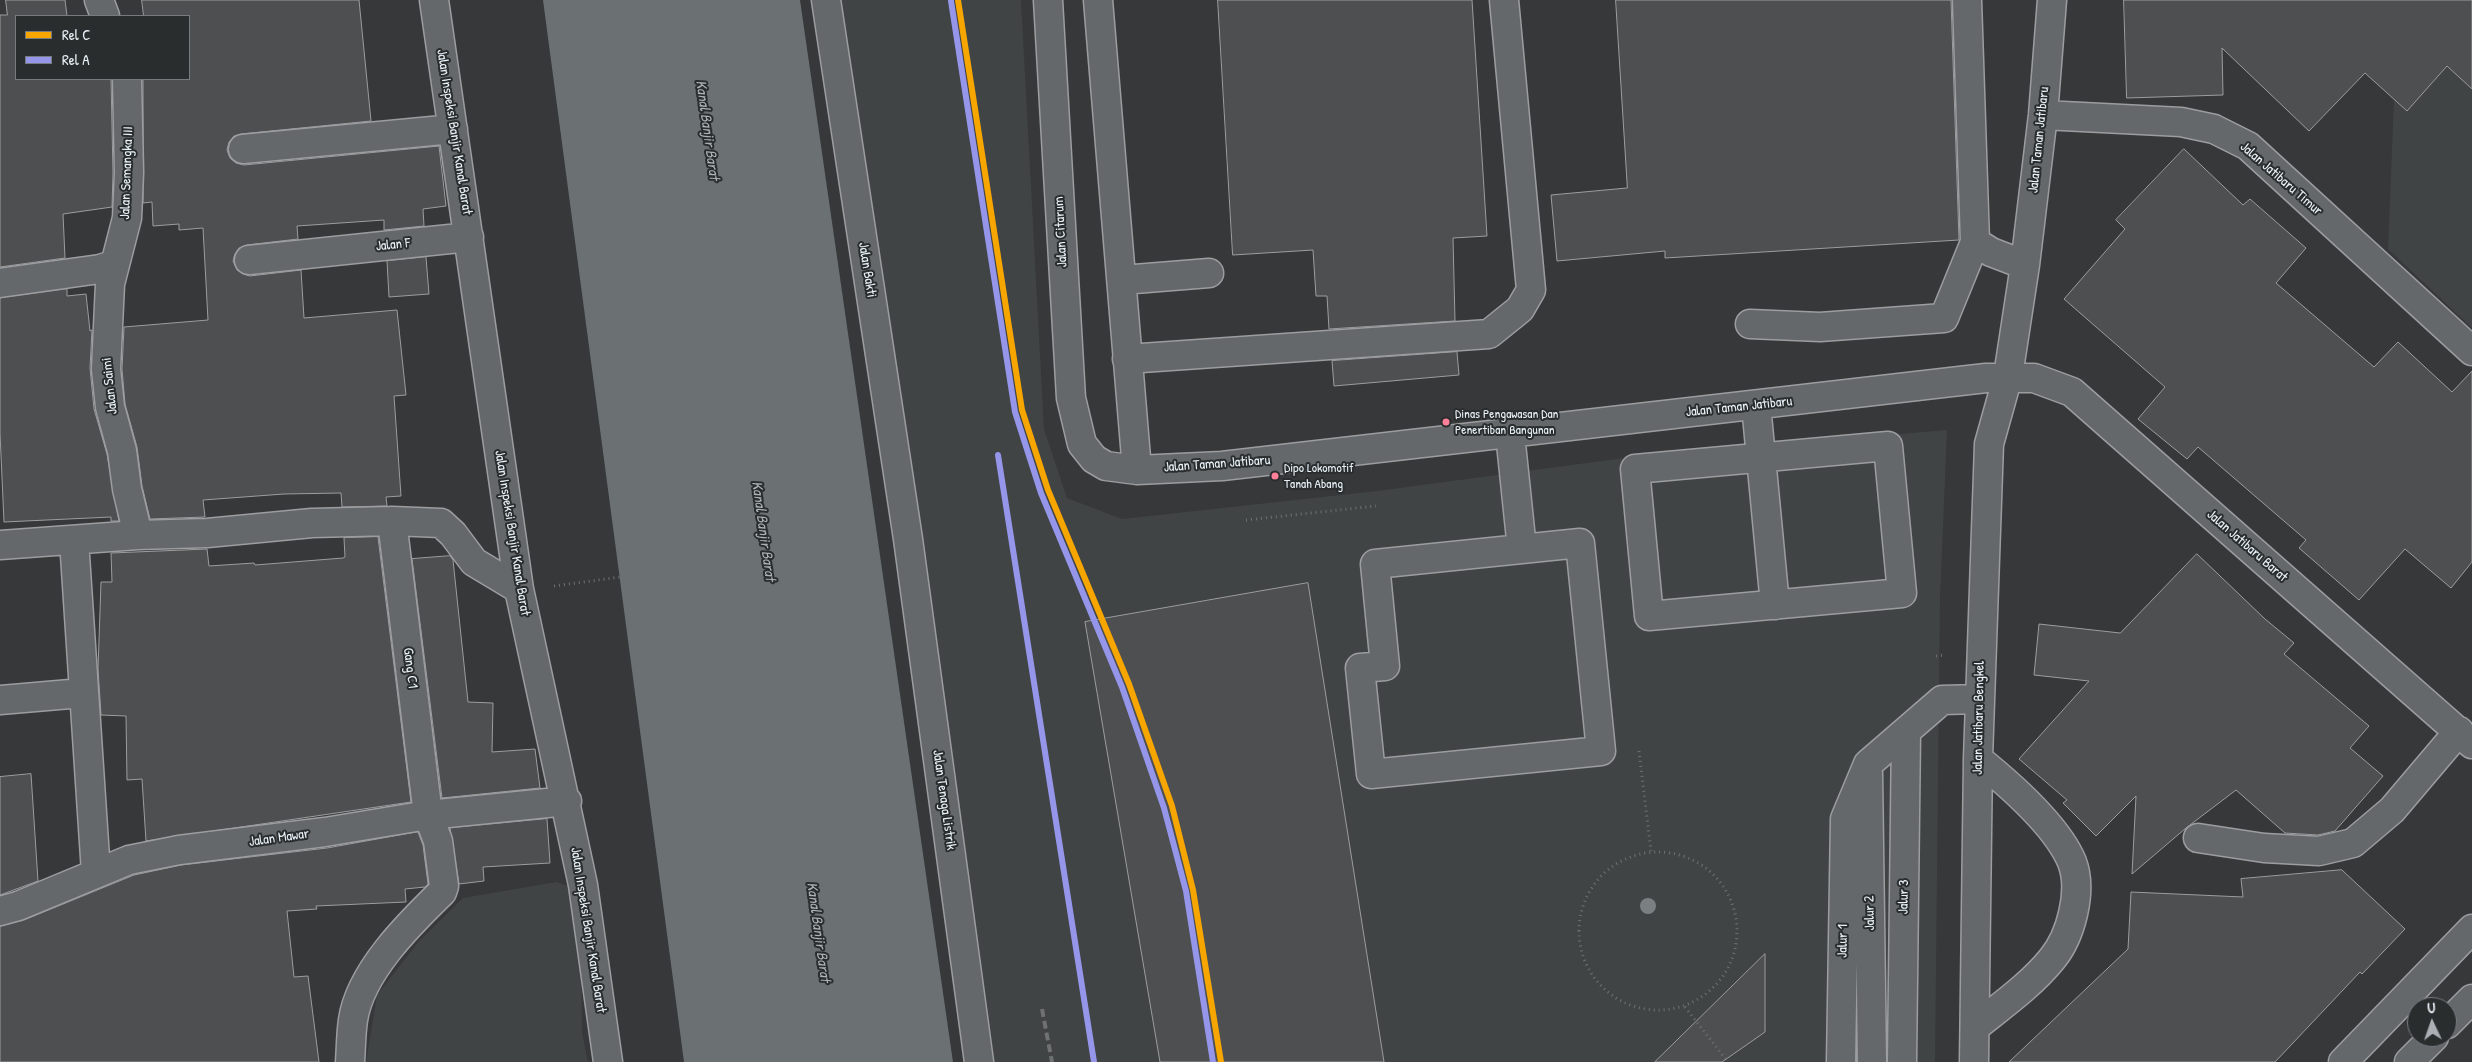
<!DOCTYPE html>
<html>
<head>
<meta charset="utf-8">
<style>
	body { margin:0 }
	#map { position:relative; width:2472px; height:1062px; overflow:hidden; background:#363839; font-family:"Patrick Hand",sans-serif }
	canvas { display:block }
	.legend { position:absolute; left:15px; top:15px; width:175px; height:65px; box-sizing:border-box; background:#2a2d2e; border:1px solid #767b7f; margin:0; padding:6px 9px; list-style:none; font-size:15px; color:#e8f1f8 }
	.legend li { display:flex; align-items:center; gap:10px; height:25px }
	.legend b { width:25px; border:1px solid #767b7f }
	.north { position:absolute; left:2407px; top:997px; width:50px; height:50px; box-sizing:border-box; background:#2a2d2e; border:1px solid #767b7f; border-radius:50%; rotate:357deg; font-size:14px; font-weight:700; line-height:20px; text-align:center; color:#e8f1f8 }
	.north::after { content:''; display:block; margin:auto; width:18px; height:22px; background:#aab0b5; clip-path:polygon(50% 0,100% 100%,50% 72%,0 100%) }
</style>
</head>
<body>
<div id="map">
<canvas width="2472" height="1062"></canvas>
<ul class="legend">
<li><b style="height:6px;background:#f7a600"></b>Rel C</li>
<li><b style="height:6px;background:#9596ea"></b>Rel A</li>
</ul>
<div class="north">U</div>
</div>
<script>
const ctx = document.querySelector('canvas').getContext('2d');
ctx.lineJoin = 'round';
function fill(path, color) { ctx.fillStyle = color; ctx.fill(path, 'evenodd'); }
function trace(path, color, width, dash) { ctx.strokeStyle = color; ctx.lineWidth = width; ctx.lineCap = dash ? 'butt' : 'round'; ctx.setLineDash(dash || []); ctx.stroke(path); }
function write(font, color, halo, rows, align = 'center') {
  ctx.font = font + ' "Patrick Hand",sans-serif'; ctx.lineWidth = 4; ctx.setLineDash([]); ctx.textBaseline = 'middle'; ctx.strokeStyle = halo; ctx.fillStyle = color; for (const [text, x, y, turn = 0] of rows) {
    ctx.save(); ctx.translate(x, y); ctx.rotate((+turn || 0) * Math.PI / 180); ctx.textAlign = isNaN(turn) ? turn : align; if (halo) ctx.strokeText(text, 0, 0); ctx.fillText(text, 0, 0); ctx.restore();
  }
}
const built = new Path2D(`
	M 817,0 L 1021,0 L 1044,429 L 1067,498 L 1122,519 L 1377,491 L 1624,458 L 1947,430 L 1940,600 L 1935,1062 L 986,1062 Z
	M 2398,0 L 2472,0 L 2472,328 L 2388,249 Z
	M 556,882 L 572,887 L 581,933 L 582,1033 L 588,1062 L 366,1062 L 377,995 L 419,941 L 463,898 Z`);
const water = new Path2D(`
	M 543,0 L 800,0 L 953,1062 L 684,1062 Z`);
const building = new Path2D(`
	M 6,0 L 65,0 L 67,16 L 16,16 L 16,79 L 111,79 L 113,173 L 112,207 L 63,214 L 65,258 L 0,267 L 0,15 L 7,15 Z
	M 142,0 L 359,0 L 371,121 L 241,134 L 234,136 L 229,142 L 227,150 L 230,158 L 236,163 L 244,165 L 439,146 L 446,206 L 423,209 L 424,226 L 384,230 L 384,220 L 297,226 L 298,239 L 247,245 L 239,248 L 235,254 L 233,261 L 237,270 L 243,274 L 250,276 L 301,270 L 304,318 L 397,310 L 406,395 L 394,396 L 401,496 L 386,497 L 387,506 L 342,507 L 341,493 L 284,494 L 203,500 L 205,517 L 150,519 L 142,486 L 137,447 L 125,404 L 122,369 L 124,327 L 208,320 L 203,228 L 179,230 L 179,224 L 153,226 L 152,202 L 143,203 L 143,79 L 189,79 L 189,16 L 144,16 Z
	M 1218,0 L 1472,0 L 1487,236 L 1453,238 L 1455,321 L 1329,329 L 1327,296 L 1316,296 L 1313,250 L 1233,255 Z
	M 1616,0 L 1951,0 L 1959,240 L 1665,258 L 1665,251 L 1557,261 L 1551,195 L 1627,188 Z
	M 2124,0 L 2472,0 L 2472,89 L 2447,66 L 2407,111 L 2365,73 L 2309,131 L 2222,48 L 2223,95 L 2127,98 Z
	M 2184,149 L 2243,205 L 2250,199 L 2306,248 L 2276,283 L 2374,367 L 2398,342 L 2452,392 L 2472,371 L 2472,562 L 2451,588 L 2405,549 L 2359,600 L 2299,548 L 2306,540 L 2198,447 L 2187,459 L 2138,419 L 2165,387 L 2064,299 L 2125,229 L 2116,220 Z
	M 426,257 L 429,294 L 389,297 L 387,261 Z
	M 67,289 L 67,296 L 86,294 L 90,331 L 92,330 L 90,368 L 94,409 L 107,454 L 119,521 L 111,521 L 111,517 L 4,522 L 0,433 L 0,298 Z
	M 1457,352 L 1459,375 L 1334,386 L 1332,361 Z
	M 378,537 L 411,802 L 146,841 L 142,779 L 127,780 L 126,716 L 101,715 L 98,669 L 101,582 L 112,582 L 111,553 L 207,549 L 209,566 L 254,563 L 255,565 L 343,558 L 345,557 L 344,538 Z
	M 2197,554 L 2265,619 L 2294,643 L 2284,654 L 2369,726 L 2350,748 L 2383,776 L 2335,831 L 2318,835 L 2285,833 L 2236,790 L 2186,828 L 2132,874 L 2136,796 L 2096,836 L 2063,803 L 2067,800 L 2019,759 L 2089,681 L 2034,675 L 2039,624 L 2120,633 Z
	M 450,556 L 453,560 L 468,702 L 493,703 L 492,752 L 535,749 L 540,788 L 442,798 L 412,559 Z
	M 1308,583 L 1384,1062 L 1160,1062 L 1085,622 Z
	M 31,774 L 38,881 L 0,895 L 0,777 Z
	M 547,819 L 550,863 L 483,867 L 484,881 L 459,884 L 450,828 Z
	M 418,832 L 423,845 L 428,884 L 425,887 L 405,889 L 406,902 L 316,906 L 317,909 L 287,911 L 294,977 L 308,976 L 319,1062 L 0,1062 L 0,926 L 24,920 L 134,875 L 181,865 L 327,848 Z
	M 2342,870 L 2405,929 L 2362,974 L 2360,972 L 2275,1062 L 2009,1062 L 2128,949 L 2131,892 L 2243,897 L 2241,879 Z
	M 1765,954 L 1765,1032 L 1722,1062 L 1655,1062 Z`);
const path = new Path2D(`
	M 1246,520 L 1376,506
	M 554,586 L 872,543
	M 1936,656 L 1945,655
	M 1639,751 L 1651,851
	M1579 931a79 79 0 1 1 158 0a79 79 0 1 1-158 0Z
	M 1685,1007 L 1728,1062`);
const minor = new Path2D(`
	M 99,0 L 105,16
	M 434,0 L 519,589 L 583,885 L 608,1062
	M 826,0 L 908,539 L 979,1062
	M 1048,0 L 1071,398 L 1082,444 L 1094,459 L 1106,466 L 1137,470 L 1222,466 L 1986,378 L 2034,378 L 2072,392 L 2472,744
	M 1098,0 L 1137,470
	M 1967,0 L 1975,242 L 1991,252 L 2025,265
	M 127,79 L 129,173 L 127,218 L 110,284 L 106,369 L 110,407 L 122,451 L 127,489 L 138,535
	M 2043,115 L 2181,122 L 2214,129 L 2248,146 L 2472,351
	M 243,149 L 453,129
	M 249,260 L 469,237
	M 1122,280 L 1209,273
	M 0,283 L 100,269 L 113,265
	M 1750,324 L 1820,327 L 1944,318 L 1975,242
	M 1127,359 L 1489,334 L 1520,309 L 1531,290 L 1504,0
	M 1756,405 L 1775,605
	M 1510,434 L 1522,549
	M 1888,446 L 1902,593 L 1649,616 L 1635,469 Z
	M 74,540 L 96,873
	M 1580,543 L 1601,751 L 1371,774 L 1360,668 L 1385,666 L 1375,564 Z
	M 0,545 L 138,535 L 207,533 L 312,523 L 392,521 L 441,523 L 453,534 L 474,562 L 519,589
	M 0,700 L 82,693
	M 1868,773 L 1872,1062
	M 2198,838 L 2264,848 L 2319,851 L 2353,843 L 2392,810 L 2459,731
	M 0,911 L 18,906 L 129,860 L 179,850 L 325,832 L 428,815 L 567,801
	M 1975,1027 C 2001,1006 2031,985 2052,959 C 2071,936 2083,891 2072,862 C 2057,826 2009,784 1978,759
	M 350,1062 C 351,1048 351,1033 353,1020 C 360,972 409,924 442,892 L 444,886 L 438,841 L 428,815 L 392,521
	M 1841,1062 L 1845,819 L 1868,764 L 1942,700 L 1980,699
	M 1902,1062 L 1906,732
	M 1974,1062 L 1978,759 L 1989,444 L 2008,376 L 2025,265 L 2043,115 L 2052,0`);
const major = new Path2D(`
	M 2447,1024 L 2472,999
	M 2343,1062 L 2472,929
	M 2409,1062 L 2434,1037`);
const rail = new Path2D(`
	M 1042,1009 L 1052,1062`);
const rail1 = new Path2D(`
	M 958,0 L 1022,410 L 1048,490 L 1129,684 L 1172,806 L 1193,890 L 1221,1062`);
const rail2 = new Path2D(`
	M 951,1 L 1015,412 L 1041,493 L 1122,687 L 1164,808 L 1186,891 L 1213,1062
	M 998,455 L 1094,1062`);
const trees = [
	[1648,906]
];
const markers = [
	[1446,422,4.5,"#ff8098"],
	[1275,476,4.5,"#ff8098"]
];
const busNames = [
	["Dinas Pengawasan Dan",1455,415],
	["Penertiban Bangunan",1455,431],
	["Dipo Lokomotif",1284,469],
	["Tanah Abang",1284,485]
];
const streetNames = [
	["Jalan Inspeksi Banjir Kanal Barat",454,132,81],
	["Jalan Taman Jatibaru",2039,140,-84],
	["Jalan Semangka III",127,173,-88],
	["Jalan Jatibaru Timur",2281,179,41],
	["Jalan Citarum",1061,232,-93],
	["Jalan F",393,245,-6],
	["Jalan Bakti",867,270,81],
	["Jalan Saimi",110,386,-96],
	["Jalan Taman Jatibaru",1739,407,-6],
	["Jalan Taman Jatibaru",1217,464,-4],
	["Jalan Inspeksi Banjir Kanal Barat",512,533,81],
	["Jalan Jatibaru Barat",2247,546,41],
	["Gang C1",410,668,83],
	["Jalan Jatibaru Bengkel",1979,718,-89],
	["Jalan Tenaga Listrik",944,800,82],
	["Jalan Mawar",279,838,-8],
	["Jalur 3",1904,897,-89],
	["Jalur 2",1870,913,-91],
	["Jalan Inspeksi Banjir Kanal Barat",588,930,81],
	["Jalur 1",1843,941,-89]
];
const waterNames = [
	["Kanal Banjir Barat",707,130,82],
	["Kanal Banjir Barat",763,531,82],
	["Kanal Banjir Barat",818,932,82]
];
fill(built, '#404445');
fill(water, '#6b7073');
fill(building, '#4e4f50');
trace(building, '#9b9d9f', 1);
trace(minor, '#9b9d9f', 31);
trace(major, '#9b9d9f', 31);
trace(path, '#6f7172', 3, [1, 4]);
trace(minor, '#65686b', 28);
trace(major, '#65686b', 28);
trace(rail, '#6f7172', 4, [8, 4]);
trace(rail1, '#f7a600', 6);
trace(rail2, '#9596ea', 6);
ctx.fillStyle = '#7a7f82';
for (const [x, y] of trees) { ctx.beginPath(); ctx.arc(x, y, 8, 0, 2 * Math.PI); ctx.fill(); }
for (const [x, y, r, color] of markers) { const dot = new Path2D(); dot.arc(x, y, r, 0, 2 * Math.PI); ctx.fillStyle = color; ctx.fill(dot); trace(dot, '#2a2d2e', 2); }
write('13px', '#e8f1f8', '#2a2d2e', busNames, 'left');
write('14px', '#e8f1f8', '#2a2d2e', streetNames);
write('italic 15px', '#acb3b8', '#2a2d2e', waterNames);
</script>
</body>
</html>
